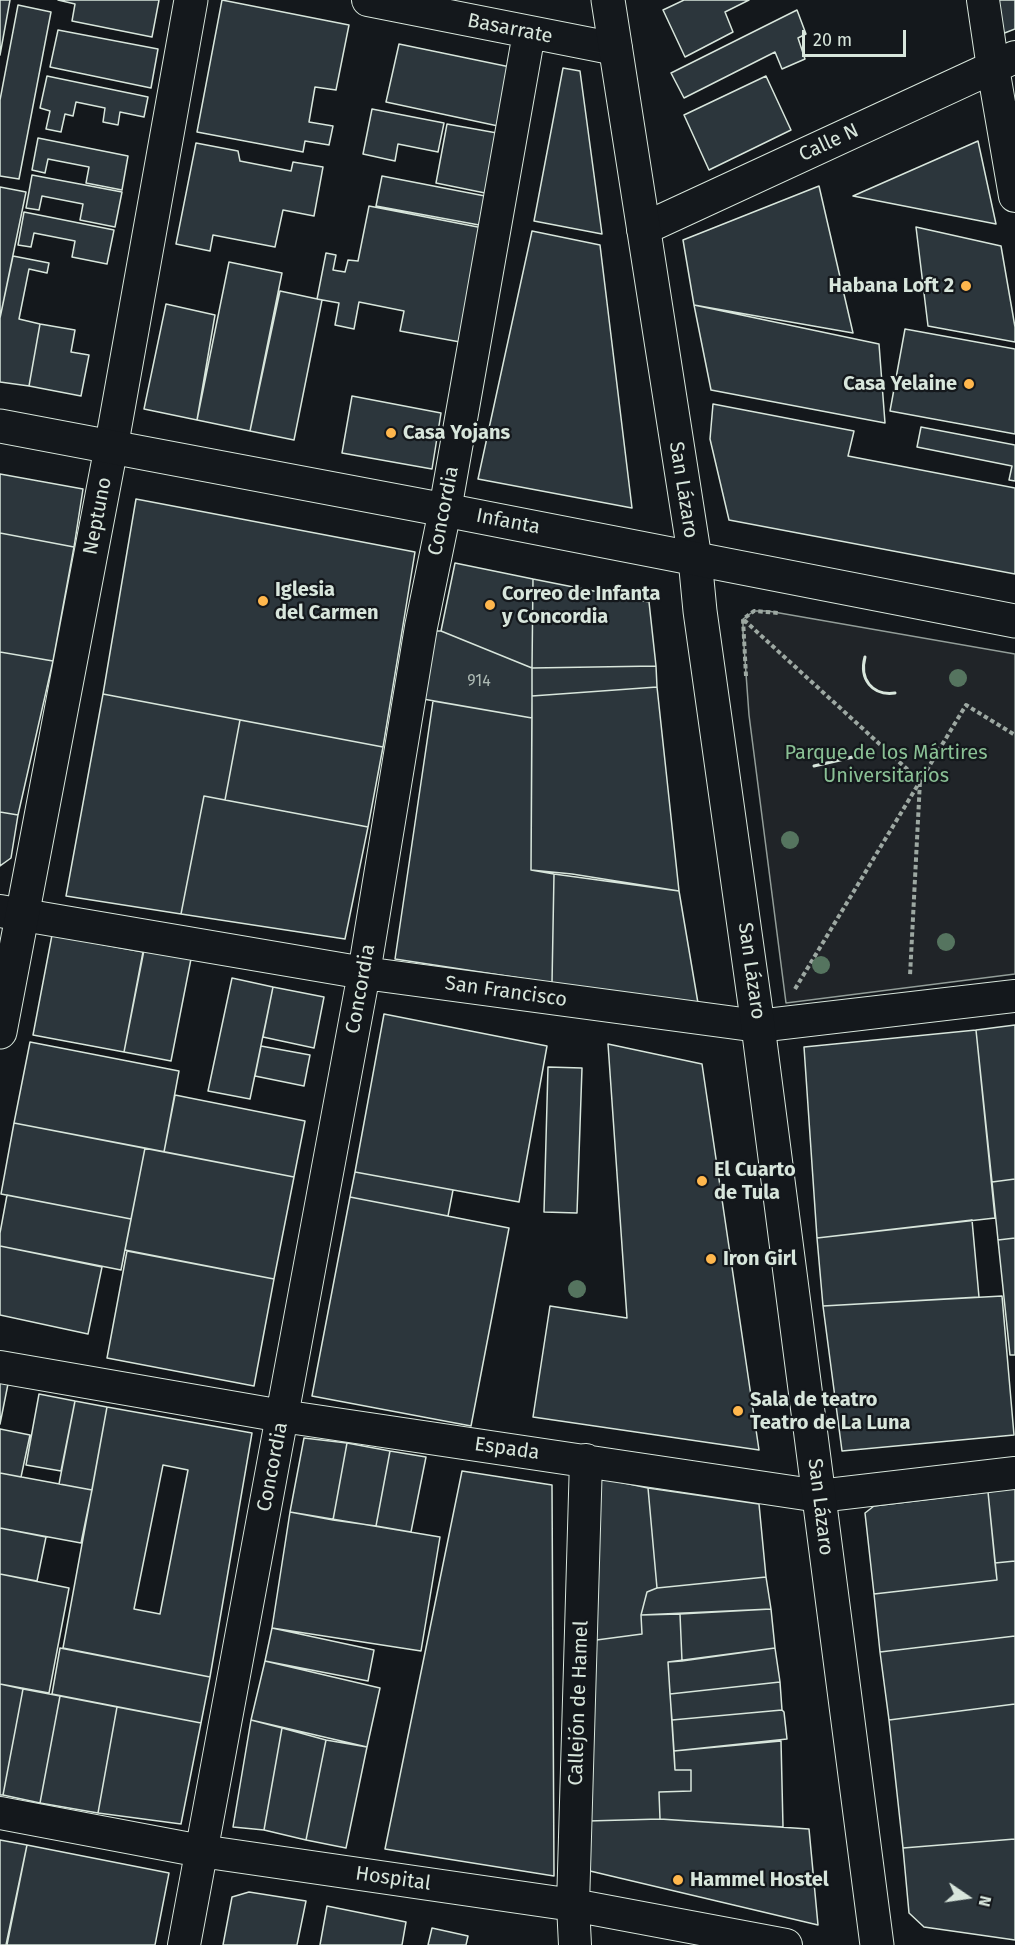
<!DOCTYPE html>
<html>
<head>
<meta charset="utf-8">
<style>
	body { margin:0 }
	#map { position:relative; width:1015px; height:1945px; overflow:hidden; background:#14181c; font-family:"Fira Sans",sans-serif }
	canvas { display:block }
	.north { position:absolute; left:937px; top:1867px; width:60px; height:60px; -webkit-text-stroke:4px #14181c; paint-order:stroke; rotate:103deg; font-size:16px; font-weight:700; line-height:24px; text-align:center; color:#d8e6dc }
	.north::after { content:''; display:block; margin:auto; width:21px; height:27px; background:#d8e6dc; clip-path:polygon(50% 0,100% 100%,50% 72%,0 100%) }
	.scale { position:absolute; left:802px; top:30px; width:104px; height:27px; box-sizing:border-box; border:3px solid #d8e6dc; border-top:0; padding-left:8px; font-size:18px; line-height:21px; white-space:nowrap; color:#d8e6dc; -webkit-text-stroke:4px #14181c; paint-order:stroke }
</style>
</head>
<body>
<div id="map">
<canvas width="1015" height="1945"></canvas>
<div class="north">N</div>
<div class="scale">20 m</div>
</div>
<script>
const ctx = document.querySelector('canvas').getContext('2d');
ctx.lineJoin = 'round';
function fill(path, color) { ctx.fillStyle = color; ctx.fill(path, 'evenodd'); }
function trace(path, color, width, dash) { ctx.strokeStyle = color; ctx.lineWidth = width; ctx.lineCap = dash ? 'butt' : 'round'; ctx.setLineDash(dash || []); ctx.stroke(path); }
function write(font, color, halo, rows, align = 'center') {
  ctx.font = font + ' "Fira Sans",sans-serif'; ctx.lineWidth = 4.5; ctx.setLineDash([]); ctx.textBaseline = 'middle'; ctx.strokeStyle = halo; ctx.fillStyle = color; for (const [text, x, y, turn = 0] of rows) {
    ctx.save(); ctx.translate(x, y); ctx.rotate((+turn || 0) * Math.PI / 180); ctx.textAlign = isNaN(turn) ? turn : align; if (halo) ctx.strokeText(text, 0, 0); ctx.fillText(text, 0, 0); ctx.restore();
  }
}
const green = new Path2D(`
	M 754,611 L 768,611 L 1015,654 L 1015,974 L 786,1003 L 749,715 L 743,632 L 743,619 Z`);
const building = new Path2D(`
	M 0,0 L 10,0 L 0,55 Z
	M 58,0 L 159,0 L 152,37 L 72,21 L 75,4 Z
	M 222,0 L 349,25 L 336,90 L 315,87 L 309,122 L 333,126 L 329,145 L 305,141 L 303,152 L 197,132 Z
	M 684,0 L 749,0 L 725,12 L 733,32 L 685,57 L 663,10 Z
	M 991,0 L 1015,0 L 1015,29 L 1002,34 Z
	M 18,5 L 51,12 L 19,179 L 0,176 L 0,100 Z
	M 797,10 L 806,34 L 798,38 L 805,59 L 782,69 L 775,52 L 684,98 L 671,73 Z
	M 58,30 L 158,49 L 151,88 L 50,67 Z
	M 399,44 L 510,67 L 498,126 L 386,102 Z
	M 563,68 L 580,71 L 602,234 L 534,221 Z
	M 47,76 L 148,97 L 144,117 L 120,112 L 118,125 L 103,122 L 105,108 L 76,102 L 73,116 L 65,114 L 61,132 L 46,129 L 50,111 L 40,108 Z
	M 766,76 L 791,130 L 709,170 L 684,115 Z
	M 372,109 L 444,123 L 438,152 L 398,144 L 395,161 L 363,154 Z
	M 447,124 L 497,133 L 485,193 L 436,183 Z
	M 38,138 L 128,156 L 122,190 L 86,183 L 89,167 L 48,159 L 45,173 L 32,170 Z
	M 978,141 L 996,224 L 853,196 Z
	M 196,143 L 238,151 L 240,161 L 291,171 L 293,162 L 323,167 L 314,216 L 283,210 L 275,247 L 213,235 L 210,251 L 176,244 Z
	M 32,175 L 122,192 L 115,227 L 80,220 L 83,204 L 42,196 L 39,210 L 26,208 Z
	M 382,176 L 485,196 L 479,225 L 376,206 Z
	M 819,186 L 853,333 L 694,305 L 683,240 Z
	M 0,187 L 26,192 L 0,318 Z
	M 369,206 L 483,228 L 460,342 L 400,331 L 404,311 L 359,302 L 354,329 L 335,325 L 339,303 L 317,299 L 326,253 L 336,255 L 333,270 L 345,272 L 348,260 L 358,261 Z
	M 24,212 L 114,230 L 107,264 L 72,257 L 75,241 L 34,233 L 31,247 L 18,245 Z
	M 916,227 L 1001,246 L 1015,327 L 1015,342 L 928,326 Z
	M 532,231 L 600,245 L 632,508 L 478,479 Z
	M 13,256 L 49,263 L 47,273 L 29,269 L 19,319 L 40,324 L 29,386 L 0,382 L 0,318 Z
	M 229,262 L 282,273 L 250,431 L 197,420 Z
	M 280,291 L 322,300 L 294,440 L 250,431 Z
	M 166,304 L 215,315 L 197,420 L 144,409 Z
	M 694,305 L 879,344 L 885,423 L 711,390 Z
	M 40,324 L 75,330 L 71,352 L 89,355 L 81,396 L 29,386 Z
	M 905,329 L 1015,349 L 1015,434 L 890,411 Z
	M 352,396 L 441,413 L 432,469 L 342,453 Z
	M 713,404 L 854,431 L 848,456 L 1015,488 L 1015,574 L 729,520 L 710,439 Z
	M 921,427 L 1015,445 L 1015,481 L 1009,480 L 1012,466 L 917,447 Z
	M 0,474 L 83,489 L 74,547 L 0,533 Z
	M 136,499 L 415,552 L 383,747 L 103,694 Z
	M 0,533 L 74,547 L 53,661 L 0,652 Z
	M 455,563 L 533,579 L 532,668 L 441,631 Z
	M 533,579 L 649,602 L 656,666 L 532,668 Z
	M 432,631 L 441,631 L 532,668 L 532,718 L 423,699 Z
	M 0,652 L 53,661 L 18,815 L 0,812 Z
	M 656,666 L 657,687 L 532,696 L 532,668 Z
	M 657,687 L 679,891 L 572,874 L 531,870 L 532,696 Z
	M 103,694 L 240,720 L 225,800 L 204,796 L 181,914 L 66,896 Z
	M 433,701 L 532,718 L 531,870 L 554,874 L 552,983 L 395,959 Z
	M 240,720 L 383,747 L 368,827 L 225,800 Z
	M 204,796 L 368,827 L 345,939 L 181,914 Z
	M 0,812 L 18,815 L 11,858 L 0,866 Z
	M 554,874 L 679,891 L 699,1009 L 552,983 Z
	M 52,935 L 143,952 L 124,1052 L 33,1035 Z
	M 144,950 L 191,959 L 171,1061 L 124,1052 Z
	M 232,978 L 273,987 L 250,1099 L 208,1091 Z
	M 273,987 L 324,997 L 314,1048 L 263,1037 Z
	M 384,1014 L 547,1046 L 519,1202 L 355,1172 Z
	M 1015,1025 L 1015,1179 L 992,1182 L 976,1030 Z
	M 976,1030 L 995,1218 L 817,1238 L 804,1047 Z
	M 30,1042 L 179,1071 L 164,1152 L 14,1123 Z
	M 608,1044 L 702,1064 L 759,1450 L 533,1417 L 550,1306 L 627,1318 Z
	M 261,1046 L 310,1055 L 304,1086 L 255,1076 Z
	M 548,1067 L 582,1068 L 577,1213 L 544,1212 Z
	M 175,1095 L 305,1121 L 294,1177 L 164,1152 Z
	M 14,1123 L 145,1148 L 131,1219 L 1,1194 Z
	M 145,1148 L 294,1177 L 274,1279 L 125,1250 Z
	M 355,1172 L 453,1190 L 448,1216 L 350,1197 Z
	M 1015,1179 L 1015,1238 L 998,1240 L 992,1182 Z
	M 7,1195 L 131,1219 L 121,1270 L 0,1246 L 0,1233 Z
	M 350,1197 L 509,1228 L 471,1426 L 312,1396 Z
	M 972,1220 L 979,1297 L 823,1306 L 817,1238 Z
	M 1015,1238 L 1015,1355 L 1010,1355 L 998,1240 Z
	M 0,1246 L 102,1267 L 88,1334 L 0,1315 Z
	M 127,1251 L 274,1279 L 254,1386 L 107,1358 Z
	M 1002,1296 L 1014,1435 L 842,1451 L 823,1306 Z
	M 0,1382 L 8,1384 L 0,1424 Z
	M 39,1394 L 75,1401 L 61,1471 L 26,1465 Z
	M 75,1401 L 107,1407 L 92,1490 L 59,1484 Z
	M 107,1407 L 252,1433 L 210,1677 L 63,1648 ZM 163,1465 L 188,1470 L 160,1614 L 134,1609 Z
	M 0,1429 L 30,1435 L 21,1477 L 0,1473 Z
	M 304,1438 L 347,1443 L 333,1520 L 290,1512 Z
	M 347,1443 L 390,1451 L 376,1526 L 333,1520 Z
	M 390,1451 L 426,1457 L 411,1532 L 376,1526 Z
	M 462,1471 L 552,1485 L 554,1876 L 385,1849 Z
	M 0,1473 L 92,1490 L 81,1543 L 0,1528 Z
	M 596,1477 L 648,1488 L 657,1588 L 647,1592 L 641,1615 L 642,1634 L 589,1641 Z
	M 648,1488 L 759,1504 L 766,1577 L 657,1588 Z
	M 1015,1488 L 1015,1561 L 995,1563 L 988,1492 Z
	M 988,1492 L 997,1580 L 874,1594 L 865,1513 L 874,1506 Z
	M 290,1512 L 440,1537 L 421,1651 L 272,1628 Z
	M 0,1528 L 46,1537 L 37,1581 L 0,1574 Z
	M 1015,1561 L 1015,1636 L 880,1652 L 874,1594 L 997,1580 L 995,1563 Z
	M 0,1574 L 69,1588 L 49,1693 L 0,1684 Z
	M 766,1577 L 771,1609 L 641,1615 L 647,1592 L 657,1588 Z
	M 771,1609 L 775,1648 L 682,1661 L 680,1614 Z
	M 680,1614 L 682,1661 L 668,1662 L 675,1770 L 691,1770 L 691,1791 L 659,1792 L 660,1819 L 588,1821 L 589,1641 L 642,1634 L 641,1615 Z
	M 272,1628 L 374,1650 L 368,1681 L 265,1661 Z
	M 1015,1636 L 1015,1704 L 889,1720 L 880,1652 Z
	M 60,1648 L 210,1677 L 201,1723 L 52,1694 Z
	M 775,1648 L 780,1682 L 670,1694 L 668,1662 Z
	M 265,1661 L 380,1688 L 367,1747 L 251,1720 Z
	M 780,1682 L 782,1710 L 672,1720 L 670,1694 Z
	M 0,1684 L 23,1689 L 3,1795 L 0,1795 Z
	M 23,1689 L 60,1696 L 40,1803 L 3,1795 Z
	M 60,1696 L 117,1707 L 98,1813 L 40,1803 Z
	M 1015,1704 L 1015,1839 L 903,1848 L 889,1720 Z
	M 117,1707 L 201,1723 L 181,1824 L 98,1813 Z
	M 782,1710 L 784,1712 L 787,1739 L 674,1751 L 672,1720 Z
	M 251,1720 L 282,1728 L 264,1830 L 233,1827 Z
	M 282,1728 L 326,1740 L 306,1840 L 264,1830 Z
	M 326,1740 L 367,1747 L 346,1848 L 306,1840 Z
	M 781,1741 L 783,1827 L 660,1819 L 659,1792 L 691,1791 L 691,1770 L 675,1770 L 674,1751 Z
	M 660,1819 L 809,1829 L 818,1925 L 590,1871 L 588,1821 Z
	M 1015,1839 L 1015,1940 L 924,1927 L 909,1913 L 903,1848 Z
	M 0,1840 L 27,1845 L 6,1945 L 0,1945 Z
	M 27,1845 L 169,1873 L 155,1945 L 7,1945 Z
	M 249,1892 L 306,1901 L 297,1945 L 223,1945 L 232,1897 Z
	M 327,1906 L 406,1922 L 402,1945 L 320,1945 Z
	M 432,1928 L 468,1936 L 466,1945 L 428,1945 Z`);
const path = new Path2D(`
	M 744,620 L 920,781 L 910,976
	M 746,676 L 743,619 L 754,611 L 778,613
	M 795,989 L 966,705 L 1015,735`);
const street = new Path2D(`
	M 368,0 L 616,49
	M 983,0 L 993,68 L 1015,196
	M 643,229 L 1015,57
	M 0,911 L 364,973 L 758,1026 L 1015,996
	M 0,1367 L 282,1416 L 819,1496 L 1015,1473
	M 0,1813 L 201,1851 L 573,1905 L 786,1945
	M 184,1945 L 364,973 L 421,627 L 445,510 L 529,33
	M 575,1945 L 573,1905 L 586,1460`);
const secondary = new Path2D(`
	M 608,0 L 695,559 L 700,611 L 758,1026 L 877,1945
	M 0,1032 L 111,448 L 191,0`);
const primary = new Path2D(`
	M 0,426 L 445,510 L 1015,621`);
const wall = new Path2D(`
	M 865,657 C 859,679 872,696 895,693
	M 814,766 L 853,757`);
const trees = [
	[958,678],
	[790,840],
	[946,942],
	[821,965],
	[577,1289]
];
const markers = [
	[966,286,6,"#ffb74d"],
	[969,384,6,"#ffb74d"],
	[391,433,6,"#ffb74d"],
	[263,601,6,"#ffb74d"],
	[490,605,6,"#ffb74d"],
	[702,1181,6,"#ffb74d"],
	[711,1259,6,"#ffb74d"],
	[738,1411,6,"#ffb74d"],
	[678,1880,6,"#ffb74d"]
];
const numberNames = [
	["914",479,682]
];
const streetNames = [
	["Basarrate",510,29,11],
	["Calle N",829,143,-25],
	["San Lázaro",683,490,81],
	["Concordia",444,511,-79],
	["Neptuno",98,516,-79],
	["Infanta",508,522,11],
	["San Lázaro",751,971,82],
	["Concordia",361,989,-80],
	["San Francisco",506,992,8],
	["Espada",507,1449,8],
	["Concordia",273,1467,-79],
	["San Lázaro",820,1507,83],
	["Callejón de Hamel",579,1703,-88],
	["Hospital",393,1879,8]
];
const poiNames = [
	["Habana Loft 2",954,286,"right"],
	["Casa Yelaine",957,384,"right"],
	["Casa Yojans",403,433],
	["Iglesia",275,590],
	["del Carmen",275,613],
	["Correo de Infanta",502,594],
	["y Concordia",502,617],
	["El Cuarto",714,1170],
	["de Tula",714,1193],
	["Iron Girl",723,1259],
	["Sala de teatro",750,1400],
	["Teatro de La Luna",750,1423],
	["Hammel Hostel",690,1880]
];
const parkNames = [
	["Parque de los Mártires",886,753],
	["Universitarios",886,776]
];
fill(green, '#202428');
trace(green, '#939e99', 1.5);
fill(building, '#2c363c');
trace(building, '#d8e6dc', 1.5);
trace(street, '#d8e6dc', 34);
trace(secondary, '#d8e6dc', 35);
trace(primary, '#d8e6dc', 35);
trace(path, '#9da8a2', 4, [4.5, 3]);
trace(street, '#14181c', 32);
trace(secondary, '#14181c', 33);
trace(primary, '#14181c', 33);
trace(wall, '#d8e6dc', 3);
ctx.fillStyle = '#55745f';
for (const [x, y] of trees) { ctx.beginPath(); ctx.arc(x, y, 9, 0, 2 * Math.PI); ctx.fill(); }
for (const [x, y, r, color] of markers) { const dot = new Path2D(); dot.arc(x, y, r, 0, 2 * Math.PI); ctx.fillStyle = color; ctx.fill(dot); trace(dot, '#14181c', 2); }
write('16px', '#adbab4', null, numberNames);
write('20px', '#d8e6dc', '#14181c', streetNames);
write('bold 20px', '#d8e6dc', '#14181c', poiNames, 'left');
write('20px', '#8ac095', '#14181c', parkNames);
</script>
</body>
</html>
